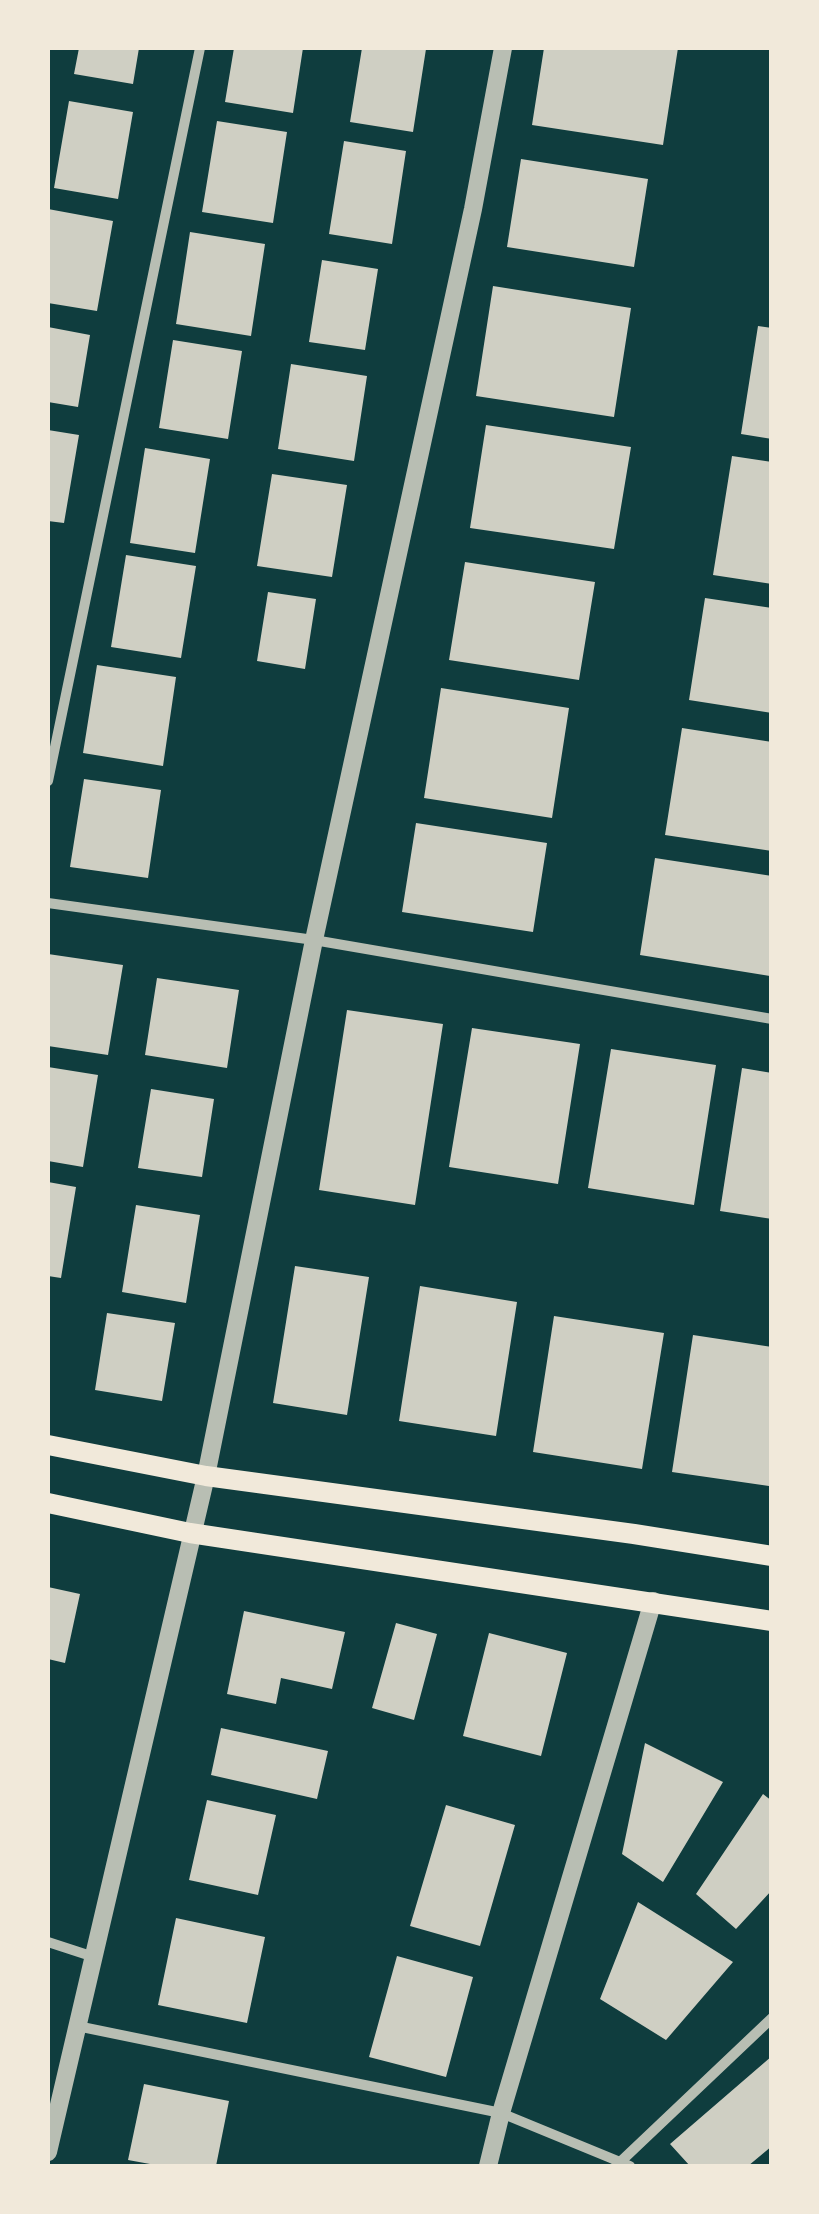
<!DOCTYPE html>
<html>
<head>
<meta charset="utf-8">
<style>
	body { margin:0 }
	#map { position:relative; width:819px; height:2214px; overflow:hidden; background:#0f3d3e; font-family:Karla,sans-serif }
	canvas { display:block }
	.frame { position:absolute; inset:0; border:50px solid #f1e9da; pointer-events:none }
</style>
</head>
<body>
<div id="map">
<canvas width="819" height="2214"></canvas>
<div class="frame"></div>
</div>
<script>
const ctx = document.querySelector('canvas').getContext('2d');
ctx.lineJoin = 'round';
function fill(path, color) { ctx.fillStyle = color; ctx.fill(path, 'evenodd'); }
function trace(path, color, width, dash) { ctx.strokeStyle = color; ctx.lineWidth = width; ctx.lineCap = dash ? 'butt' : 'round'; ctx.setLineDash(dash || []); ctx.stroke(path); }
const building = new Path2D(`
	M 79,48 L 139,48 L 133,84 L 74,74 Z
	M 234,48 L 303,48 L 293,113 L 225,102 Z
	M 362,48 L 426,49 L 413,132 L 350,122 Z
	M 544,48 L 678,48 L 663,145 L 532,125 Z
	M 69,101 L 133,112 L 118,199 L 54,188 Z
	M 217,121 L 287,132 L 273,223 L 202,212 Z
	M 344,141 L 406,151 L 392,244 L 329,234 Z
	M 521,159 L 648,179 L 634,267 L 507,247 Z
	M 48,209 L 113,221 L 97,311 L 48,303 Z
	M 190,232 L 265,244 L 251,336 L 176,324 Z
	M 322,260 L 378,269 L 365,350 L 309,342 Z
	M 493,286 L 631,308 L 614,417 L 476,396 Z
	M 758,326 L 772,328 L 772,439 L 741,434 Z
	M 48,327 L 90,335 L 78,407 L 48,402 Z
	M 173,340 L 242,351 L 228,439 L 159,428 Z
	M 291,364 L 367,376 L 354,461 L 278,449 Z
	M 486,425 L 631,447 L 614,549 L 470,528 Z
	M 48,430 L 79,435 L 64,523 L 48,521 Z
	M 145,448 L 210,459 L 195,553 L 130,543 Z
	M 732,456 L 772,462 L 772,584 L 713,575 Z
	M 272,474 L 347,485 L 332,577 L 257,566 Z
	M 126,555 L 196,566 L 181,658 L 111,647 Z
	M 465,562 L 595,582 L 579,680 L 449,660 Z
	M 268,592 L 316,599 L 305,669 L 257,661 Z
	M 705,598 L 772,608 L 772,713 L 689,700 Z
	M 97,665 L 176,677 L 163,766 L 83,753 Z
	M 441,688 L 569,708 L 552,818 L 424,798 Z
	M 682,728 L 772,742 L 772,851 L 665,835 Z
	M 84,779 L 161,790 L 148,878 L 70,867 Z
	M 416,823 L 547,843 L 533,932 L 402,912 Z
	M 655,858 L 772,876 L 770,976 L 640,955 Z
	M 48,954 L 123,965 L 108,1055 L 48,1046 Z
	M 157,978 L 239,990 L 227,1068 L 145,1055 Z
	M 347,1010 L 443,1024 L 415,1205 L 319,1190 Z
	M 472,1028 L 580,1044 L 558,1184 L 449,1167 Z
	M 611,1049 L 716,1065 L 694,1205 L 588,1188 Z
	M 48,1067 L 98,1075 L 83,1167 L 48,1161 Z
	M 742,1068 L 772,1073 L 772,1219 L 720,1211 Z
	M 151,1089 L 214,1099 L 202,1177 L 138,1168 Z
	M 48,1182 L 76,1187 L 61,1278 L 48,1276 Z
	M 136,1205 L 200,1215 L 186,1303 L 122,1292 Z
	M 295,1266 L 369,1277 L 347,1415 L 273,1403 Z
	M 420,1286 L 517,1302 L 496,1436 L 399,1421 Z
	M 107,1313 L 175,1323 L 162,1401 L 95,1390 Z
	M 554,1316 L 664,1333 L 642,1469 L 533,1452 Z
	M 693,1335 L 772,1347 L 772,1468 L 769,1486 L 672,1472 Z
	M 48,1587 L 80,1594 L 65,1663 L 48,1659 Z
	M 244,1611 L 345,1632 L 332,1689 L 281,1678 L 276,1704 L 227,1694 Z
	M 396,1623 L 437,1634 L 414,1720 L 372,1708 Z
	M 489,1633 L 567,1653 L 541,1756 L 463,1736 Z
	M 221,1728 L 328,1751 L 317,1799 L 211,1775 Z
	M 645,1743 L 723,1782 L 663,1882 L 622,1854 Z
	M 763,1794 L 772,1801 L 772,1890 L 736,1929 L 696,1894 Z
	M 207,1800 L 276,1815 L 258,1895 L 189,1880 Z
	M 446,1805 L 515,1825 L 480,1946 L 410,1926 Z
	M 638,1902 L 733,1962 L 666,2040 L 600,1999 Z
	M 176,1918 L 265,1937 L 247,2023 L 158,2005 Z
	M 397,1956 L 473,1977 L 446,2077 L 369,2057 Z
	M 772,2056 L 772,2146 L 748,2166 L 690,2166 L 670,2144 Z
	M 144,2084 L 229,2101 L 216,2166 L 161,2166 L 128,2160 Z`);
const minor = new Path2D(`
	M 48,781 L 200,48
	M 48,903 L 314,940 L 772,1019
	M 48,1942 L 94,1957
	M 77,2026 L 501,2113 L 630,2166
	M 616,2166 L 772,2018`);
const tertiary = new Path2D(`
	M 48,2152 L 206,1476 L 314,940 L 473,209 L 503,48
	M 488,2166 L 501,2113 L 653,1601`);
const secondary = new Path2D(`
	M 48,1445 L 206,1476 L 634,1534 L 772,1556
	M 48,1503 L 190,1533 L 772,1621`);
fill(building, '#cfcfc3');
trace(minor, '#b8beb3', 10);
trace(tertiary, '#b8beb3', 18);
trace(secondary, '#f1e9da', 20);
</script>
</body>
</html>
